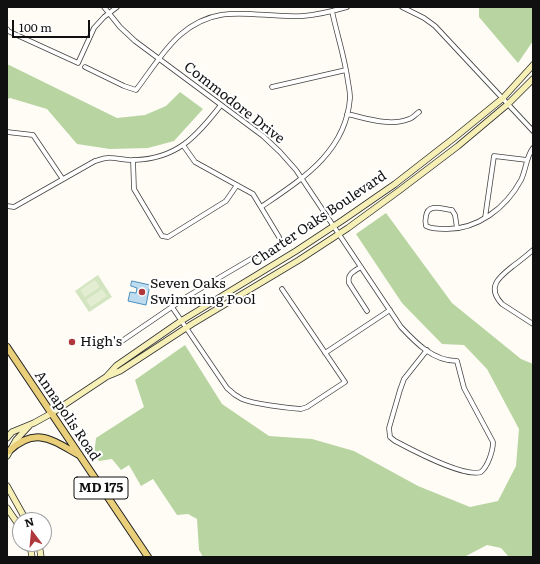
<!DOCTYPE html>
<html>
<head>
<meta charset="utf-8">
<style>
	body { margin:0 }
	#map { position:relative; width:540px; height:564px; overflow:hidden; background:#fefcf4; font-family:Literata,serif }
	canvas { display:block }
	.frame { position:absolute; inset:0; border:8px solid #101010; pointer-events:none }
	.north { position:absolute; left:12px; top:512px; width:40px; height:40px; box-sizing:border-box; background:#fff; border:1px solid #9f9f9f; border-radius:50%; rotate:344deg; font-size:11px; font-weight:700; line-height:16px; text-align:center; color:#101010 }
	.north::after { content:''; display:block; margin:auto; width:14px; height:18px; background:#b0373b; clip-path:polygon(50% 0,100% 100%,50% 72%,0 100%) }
	.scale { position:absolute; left:12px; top:20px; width:78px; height:18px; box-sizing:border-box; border:2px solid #101010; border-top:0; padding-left:5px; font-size:12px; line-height:14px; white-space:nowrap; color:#101010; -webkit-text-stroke:3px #fff; paint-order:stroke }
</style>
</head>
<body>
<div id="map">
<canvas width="540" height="564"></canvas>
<div class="frame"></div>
<div class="north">N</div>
<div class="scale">100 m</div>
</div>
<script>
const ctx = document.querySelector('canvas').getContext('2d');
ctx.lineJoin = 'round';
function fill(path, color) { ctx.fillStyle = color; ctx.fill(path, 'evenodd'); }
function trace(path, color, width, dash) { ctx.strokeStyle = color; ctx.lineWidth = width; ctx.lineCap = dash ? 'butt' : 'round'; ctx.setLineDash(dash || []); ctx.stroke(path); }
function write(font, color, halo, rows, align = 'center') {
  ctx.font = font + ' Literata,serif'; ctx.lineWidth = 4; ctx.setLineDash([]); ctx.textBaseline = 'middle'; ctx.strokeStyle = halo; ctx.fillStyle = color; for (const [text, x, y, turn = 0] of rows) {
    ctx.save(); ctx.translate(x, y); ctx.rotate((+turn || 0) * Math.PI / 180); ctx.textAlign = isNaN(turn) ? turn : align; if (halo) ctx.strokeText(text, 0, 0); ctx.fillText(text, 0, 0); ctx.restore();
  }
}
const green = new Path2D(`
	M 98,275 L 112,297 L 89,312 L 75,291 Z`);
const forest = new Path2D(`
	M 479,7 L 533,7 L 533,41 L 518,63 L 479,17 Z
	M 7,64 L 117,118 L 145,115 L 166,106 L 180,92 L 203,109 L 174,141 L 148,148 L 110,149 L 77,144 L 47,109 L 10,98 L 7,99 Z
	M 386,213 L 452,303 L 521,359 L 533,364 L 533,557 L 509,557 L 501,548 L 487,545 L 464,557 L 203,557 L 199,550 L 197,519 L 188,514 L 177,515 L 153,479 L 141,486 L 129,465 L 121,470 L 112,459 L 99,461 L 94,455 L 96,438 L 144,407 L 135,380 L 185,345 L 222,404 L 269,436 L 312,439 L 354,451 L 418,486 L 470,507 L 498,501 L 516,466 L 519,429 L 487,369 L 464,345 L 442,344 L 402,303 L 356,234 Z`);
const pitch = new Path2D(`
	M 95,280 L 100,287 L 85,297 L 80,290 Z
	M 102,289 L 107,296 L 91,307 L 86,300 Z`);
const water = new Path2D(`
	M 132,281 L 150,285 L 146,305 L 128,301 L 130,292 L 136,293 L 137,288 L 131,286 Z`);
const street = new Path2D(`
	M 104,7 L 120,27 L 135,41 L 263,136 L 280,152 L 296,170 L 401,327 C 416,343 433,361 457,361 L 464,388 L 493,442 C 493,451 488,466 481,472 C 464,478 412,450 395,441 L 390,437 L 389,428 L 400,390 L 404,379 L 427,350
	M 402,7 L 424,18 L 435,26 L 533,131
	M 7,29 L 8,31 L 78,63 L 94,28 L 104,17 L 117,7
	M 85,67 L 124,86 L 136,90 C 150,72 163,50 180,35 C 220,0 257,19 303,16 C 318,15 333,11 347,7
	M 272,87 L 346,70
	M 347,114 C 366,118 390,127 409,119 C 413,118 416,114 419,112
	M 7,132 L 33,135 L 62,178
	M 183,145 L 195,162 L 253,194 L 279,237
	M 133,160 L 134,189 L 162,236 L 168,237 L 226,201 L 237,185
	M 7,206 L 14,207 L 95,161 C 99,160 103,158 107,158 C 116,157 125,161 134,160 C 177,159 197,136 221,105
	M 261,207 C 302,179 346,152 350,98 C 350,93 349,87 348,82 C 345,58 337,35 332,11
	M 485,218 L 494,156 L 527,160
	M 457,228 L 455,215 L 452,210 C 442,209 428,203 426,216 C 425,220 425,222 426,226 C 432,229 439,229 445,229 C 477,230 506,208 521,180 C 526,170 526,157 533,148
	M 533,250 C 526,256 520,261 513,266 C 499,277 486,287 502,304 L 533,324
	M 361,267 C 354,271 347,274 349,283 L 367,311
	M 172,307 L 227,388 C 231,392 236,396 242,399 C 254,404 287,408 301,409 L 307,407 L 345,382 L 282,289
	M 119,343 L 188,296 L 256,256
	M 325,353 L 390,310`);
const secondary = new Path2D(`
	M 108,376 L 120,371 L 192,324 L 299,260 L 348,228 L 400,190 L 458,146 L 508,104 L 533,79
	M 7,438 L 12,432 L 34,423 L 52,413 L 106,377 L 116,366 L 181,321 L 296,251 L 343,220 L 395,184 L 454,138 L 503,98 L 533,65
	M 7,456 L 16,440 L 29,426
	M 7,486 L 26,520
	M 7,508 L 20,527
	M 30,544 L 32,557
	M 39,544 L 41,557`);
const primary = new Path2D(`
	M 7,347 L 148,557
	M 9,451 C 36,426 52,440 79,455`);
const markers = [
	[142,292,4,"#b0373b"],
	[72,342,4,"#b0373b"]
];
const shields = [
	[101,488,54]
];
const shieldNames = [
	["MD 175",101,488]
];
const streetNames = [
	["Commodore Drive",234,103,38],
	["Charter Oaks Boulevard",319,219,-34],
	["Annapolis Road",67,416,56]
];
const poiNames = [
	["Seven Oaks",150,284],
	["Swimming Pool",150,300],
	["High's",80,342]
];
fill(green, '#d3e5c0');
fill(forest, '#b7d4a1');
fill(pitch, '#e3edd1');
fill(water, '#bedcef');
trace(water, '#4d8fbe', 1);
trace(street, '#434343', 5.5);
trace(secondary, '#323232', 7);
trace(primary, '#212121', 8);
trace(street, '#fff', 4);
trace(secondary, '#f6f0b6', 5.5);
trace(primary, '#e9cf79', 6);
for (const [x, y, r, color] of markers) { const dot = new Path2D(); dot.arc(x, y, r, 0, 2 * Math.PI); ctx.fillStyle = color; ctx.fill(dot); trace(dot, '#fff', 1.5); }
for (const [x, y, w] of shields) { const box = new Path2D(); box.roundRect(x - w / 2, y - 11, w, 22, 3); ctx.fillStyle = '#fff'; ctx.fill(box); trace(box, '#101010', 1); }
write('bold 13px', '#101010', null, shieldNames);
write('14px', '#101010', '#fff', streetNames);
write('14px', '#101010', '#fff', poiNames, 'left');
</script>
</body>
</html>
